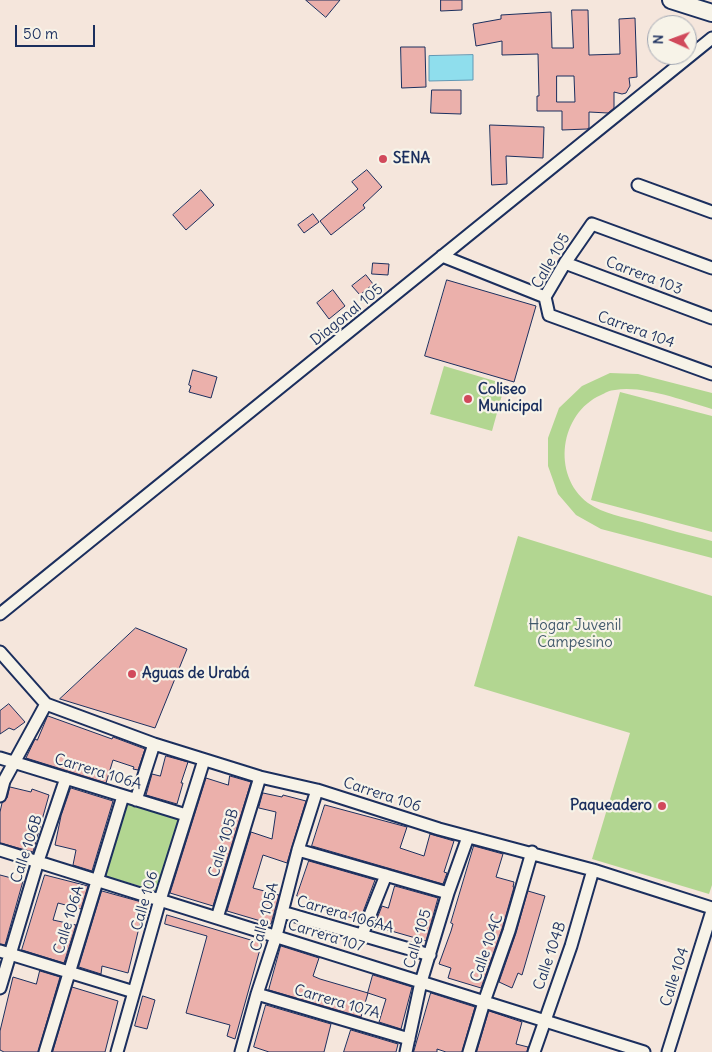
<!DOCTYPE html>
<html>
<head>
<meta charset="utf-8">
<style>
	body { margin:0 }
	#map { position:relative; width:712px; height:1052px; overflow:hidden; background:#f5e6dc; font-family:Delius,sans-serif }
	canvas { display:block }
	.north { position:absolute; left:647px; top:15px; width:50px; height:50px; box-sizing:border-box; background:#f7f3e8; border:1px solid #9fa5b1; border-radius:50%; rotate:272deg; font-size:14px; font-weight:700; line-height:20px; text-align:center; color:#1b2f5e }
	.north::after { content:''; display:block; margin:auto; width:18px; height:22px; background:#d1495b; clip-path:polygon(50% 0,100% 100%,50% 72%,0 100%) }
	.scale { position:absolute; left:15px; top:25px; width:80px; height:22px; box-sizing:border-box; border:2px solid #1b2f5e; border-top:0; padding-left:6px; font-size:15px; line-height:18px; white-space:nowrap; color:#1b2f5e; -webkit-text-stroke:4px #f7f3e8; paint-order:stroke }
</style>
</head>
<body>
<div id="map">
<canvas width="712" height="1052"></canvas>
<div class="north">N</div>
<div class="scale">50 m</div>
</div>
<script>
const ctx = document.querySelector('canvas').getContext('2d');
ctx.lineJoin = 'round';
function fill(path, color) { ctx.fillStyle = color; ctx.fill(path, 'evenodd'); }
function trace(path, color, width, dash) { ctx.strokeStyle = color; ctx.lineWidth = width; ctx.lineCap = dash ? 'butt' : 'round'; ctx.setLineDash(dash || []); ctx.stroke(path); }
function write(font, color, halo, rows, align = 'center') {
  ctx.font = font + ' Delius,sans-serif'; ctx.lineWidth = 4.5; ctx.setLineDash([]); ctx.textBaseline = 'middle'; ctx.strokeStyle = halo; ctx.fillStyle = color; for (const [text, x, y, turn = 0] of rows) {
    ctx.save(); ctx.translate(x, y); ctx.rotate((+turn || 0) * Math.PI / 180); ctx.textAlign = isNaN(turn) ? turn : align; if (halo) ctx.strokeText(text, 0, 0); ctx.fillText(text, 0, 0); ctx.restore();
  }
}
const green = new Path2D(`
	M 444,366 L 505,384 L 492,431 L 430,414 Z
	M 610,373 L 638,374 L 712,393 L 712,409 C 684,401 643,385 615,390 C 610,390 605,393 601,395 C 560,413 551,475 588,503 C 604,514 623,517 642,522 C 665,529 689,535 712,541 L 712,558 L 601,529 L 576,515 L 558,494 L 548,466 L 548,438 L 559,408 L 582,386 Z
	M 620,392 L 712,416 L 712,532 L 591,500 Z
	M 518,536 L 712,596 L 712,885 L 709,894 L 592,859 L 630,733 L 474,686 Z
	M 126,801 L 180,817 L 158,891 L 105,876 Z`);
const water = new Path2D(`
	M 473,55 L 473,80 L 429,81 L 429,56 Z`);
const building = new Path2D(`
	M 306,0 L 340,0 L 326,17 Z
	M 441,0 L 462,0 L 462,10 L 441,11 Z
	M 572,10 L 588,10 L 589,55 L 620,54 L 619,19 L 635,18 L 637,77 L 629,78 L 630,86 L 626,93 L 622,94 L 614,92 L 614,108 L 608,113 L 589,112 L 589,128 L 587,129 L 562,130 L 562,111 L 537,111 L 537,96 L 539,96 L 538,54 L 502,55 L 502,41 L 476,46 L 473,24 L 501,19 L 501,15 L 551,12 L 552,48 L 573,48 ZM 557,76 L 574,76 L 575,102 L 557,102 Z
	M 401,47 L 425,47 L 426,87 L 402,88 Z
	M 432,90 L 461,90 L 461,114 L 431,113 Z
	M 490,125 L 544,127 L 543,158 L 506,156 L 507,184 L 492,185 Z
	M 367,170 L 382,187 L 363,205 L 365,208 L 331,235 L 320,221 L 358,189 L 352,182 Z
	M 201,190 L 214,205 L 186,230 L 173,215 Z
	M 313,214 L 319,222 L 304,233 L 298,225 Z
	M 373,263 L 389,264 L 388,275 L 372,274 Z
	M 366,275 L 373,284 L 360,295 L 352,286 Z
	M 447,280 L 536,306 L 514,382 L 425,356 Z
	M 333,290 L 345,306 L 329,319 L 317,303 Z
	M 193,370 L 217,377 L 211,398 L 189,392 L 191,386 L 189,385 Z
	M 136,628 L 187,649 L 155,728 L 60,699 Z
	M 9,704 L 25,722 L 14,730 L 9,728 L 0,734 L 0,711 Z
	M 48,716 L 112,739 L 113,737 L 145,749 L 138,770 L 133,769 L 134,767 L 113,760 L 106,783 L 26,758 L 35,739 L 37,740 Z
	M 166,756 L 188,762 L 181,783 L 183,783 L 177,804 L 146,795 L 152,774 L 160,776 Z
	M 230,776 L 251,782 L 213,906 L 170,893 L 206,778 L 228,785 Z
	M 10,787 L 31,792 L 32,789 L 49,795 L 33,852 L 0,843 L 0,812 L 2,803 L 7,798 Z
	M 71,788 L 113,801 L 92,871 L 73,865 L 76,850 L 55,845 L 61,816 Z
	M 263,793 L 282,797 L 283,795 L 306,801 L 287,863 L 263,855 L 253,888 L 279,895 L 271,924 L 227,911 L 251,832 L 272,839 L 276,812 L 259,808 Z
	M 325,805 L 407,827 L 400,848 L 424,856 L 430,834 L 454,841 L 444,872 L 447,873 L 443,884 L 312,846 Z
	M 474,846 L 503,854 L 496,877 L 514,882 L 513,887 L 514,887 L 502,929 L 481,988 L 448,978 L 451,968 L 439,964 L 451,931 L 453,924 L 451,923 Z
	M 309,861 L 375,880 L 360,920 L 320,909 L 322,904 L 297,896 Z
	M 0,875 L 23,881 L 5,945 L 0,944 Z
	M 45,875 L 88,886 L 81,909 L 58,903 L 53,920 L 76,925 L 64,963 L 22,950 Z
	M 395,886 L 438,898 L 426,941 L 374,926 L 382,906 L 388,908 Z
	M 102,891 L 145,903 L 128,973 L 102,966 L 101,974 L 79,967 Z
	M 528,891 L 545,896 L 522,975 L 518,973 L 512,988 L 499,982 L 516,933 Z
	M 167,915 L 254,941 L 254,939 L 262,942 L 235,1039 L 227,1036 L 230,1025 L 186,1013 L 207,936 L 165,924 Z
	M 281,946 L 319,958 L 313,976 L 320,979 L 368,993 L 361,1017 L 269,990 Z
	M 40,971 L 60,977 L 38,1052 L 4,1052 L 0,1050 L 0,1031 L 13,977 L 36,984 Z
	M 373,975 L 412,987 L 401,1029 L 379,1022 L 386,999 L 368,993 Z
	M 72,987 L 118,1001 L 105,1052 L 53,1052 Z
	M 431,993 L 475,1007 L 462,1052 L 446,1052 L 437,1049 L 437,1052 L 414,1052 Z
	M 143,996 L 155,1000 L 147,1029 L 135,1026 Z
	M 266,1005 L 331,1024 L 324,1052 L 269,1052 L 254,1047 Z
	M 489,1011 L 522,1022 L 516,1044 L 528,1047 L 527,1052 L 477,1052 Z
	M 351,1030 L 398,1044 L 396,1052 L 344,1052 Z`);
const street = new Path2D(`
	M 638,185 L 712,212
	M 442,256 L 545,297
	M 565,263 L 712,318
	M 712,268 L 592,224 L 565,263 L 545,297 L 549,315 L 712,374
	M 0,614 L 712,38
	M 0,652 L 46,704 L 154,744 L 260,777 L 317,790 L 439,829 L 593,870 L 712,908
	M 0,758 L 186,815
	M 0,796 L 4,781 L 46,704
	M 136,800 L 154,744
	M 0,850 L 644,1052
	M 298,850 L 448,893
	M 282,912 L 430,955
	M 217,918 L 260,777
	M 362,935 L 386,875
	M 0,951 L 134,992
	M 0,988 L 38,861 L 66,778
	M 257,994 L 409,1039
	M 45,1052 L 123,796
	M 117,1052 L 160,900 L 204,760
	M 241,1052 L 257,994 L 276,936 L 298,850 L 317,790
	M 406,1052 L 421,982 L 448,893 L 468,837
	M 469,1052 L 484,1002 L 509,931 L 532,852
	M 534,1052 L 571,946 L 593,870
	M 668,1052 L 712,911`);
const secondary = new Path2D(`
	M 671,0 L 712,13`);
const markers = [
	[383,159,5,"#d1495b"],
	[468,399,5,"#d1495b"],
	[132,674,5,"#d1495b"],
	[662,806,5,"#d1495b"]
];
const poiNames = [
	["SENA",393,159],
	["Coliseo",478,390],
	["Municipal",478,407],
	["Aguas de Urabá",142,674],
	["Paqueadero",652,806,"right"]
];
const streetNames = [
	["Calle 105",551,261,-60],
	["Carrera 103",644,276,21],
	["Diagonal 105",347,315,-39],
	["Carrera 104",636,330,20],
	["Carrera 106A",98,772,17],
	["Carrera 106",382,795,18],
	["Calle 105B",224,843,-73],
	["Calle 106B",27,849,-72],
	["Calle 106",145,901,-74],
	["Carrera 106AA",345,915,16],
	["Calle 105A",265,917,-75],
	["Calle 106A",69,920,-73],
	["Carrera 107",326,936,17],
	["Calle 105",418,939,-73],
	["Calle 104C",487,948,-71],
	["Calle 104B",550,956,-71],
	["Calle 104",675,977,-72],
	["Carrera 107A",337,1002,16]
];
const parkNames = [
	["Hogar Juvenil",575,626],
	["Campesino",575,643]
];
fill(green, '#b2d691');
fill(water, '#8fdeed');
trace(water, '#6198b4', 1);
fill(building, '#ebb0ab');
trace(building, '#1b2f5e', 1);
trace(street, '#1b2f5e', 15);
trace(secondary, '#1b2f5e', 20);
trace(street, '#f7f3e8', 11);
trace(secondary, '#f7f3e8', 16);
for (const [x, y, r, color] of markers) { const dot = new Path2D(); dot.arc(x, y, r, 0, 2 * Math.PI); ctx.fillStyle = color; ctx.fill(dot); trace(dot, '#f7f3e8', 2); }
write('bold 15px', '#1b2f5e', '#f7f3e8', poiNames, 'left');
write('15px', '#1b2f5e', '#f7f3e8', streetNames);
write('15px', '#41596b', '#f7f3e8', parkNames);
</script>
</body>
</html>
